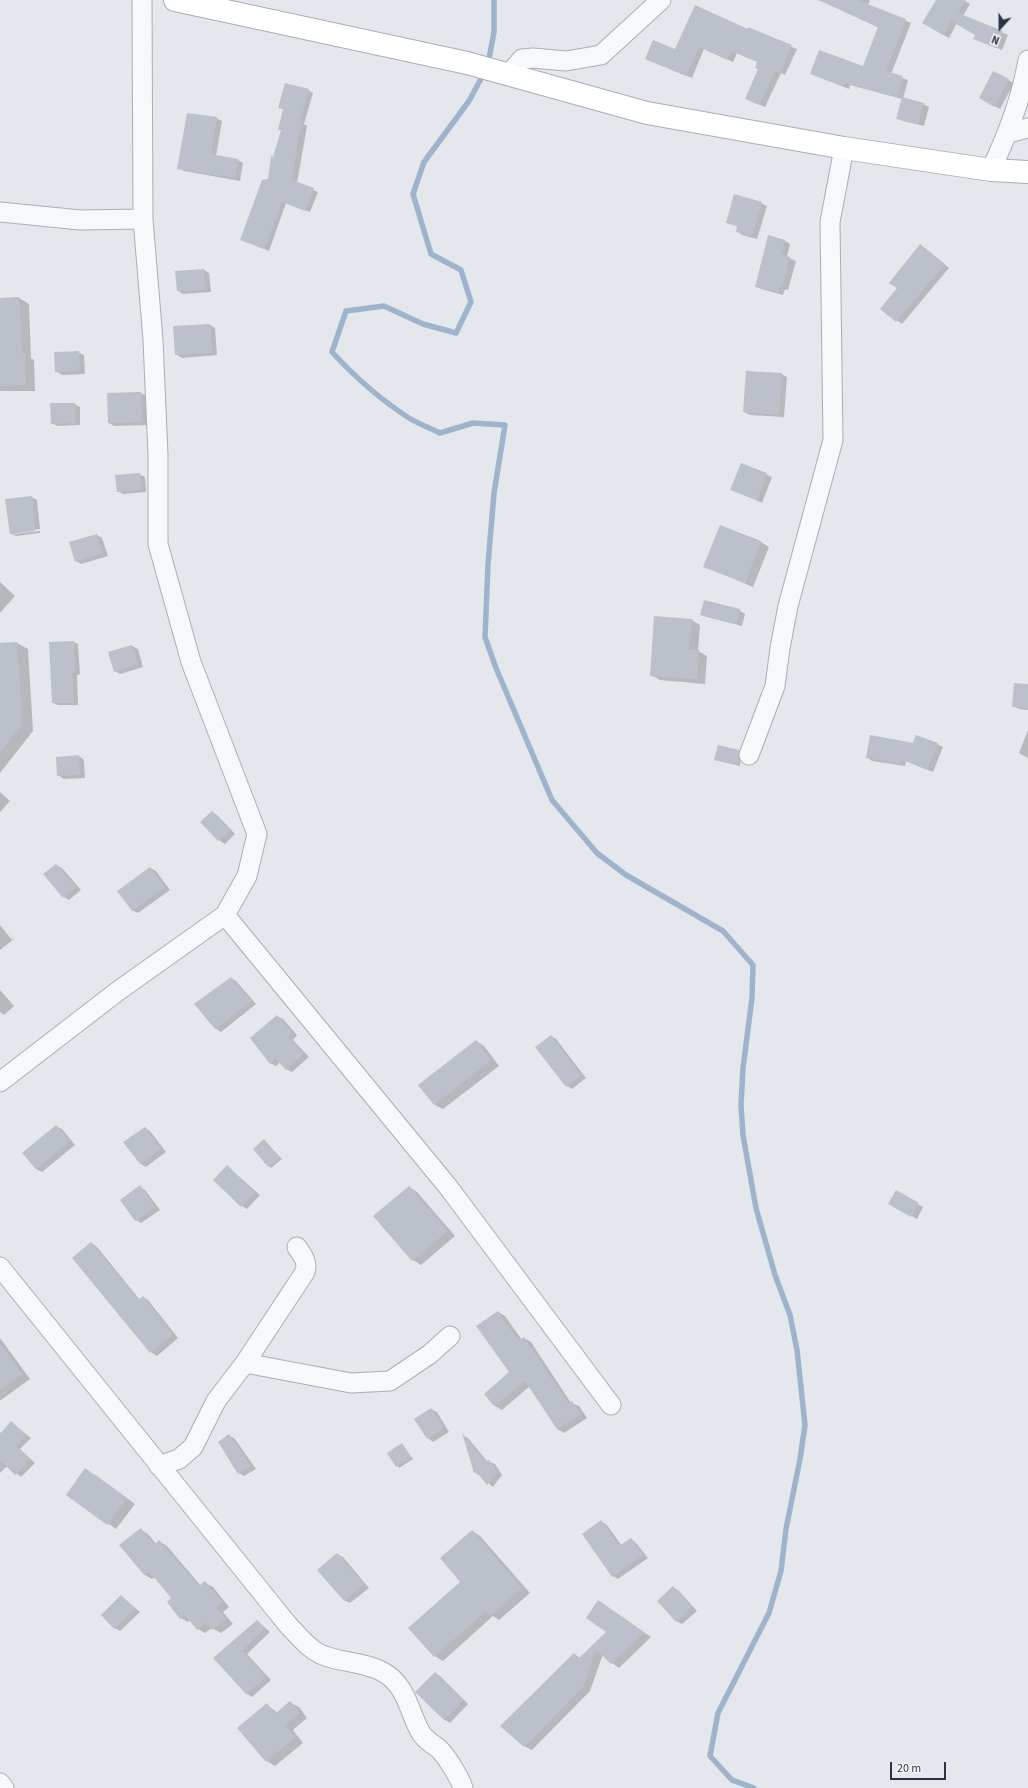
<!DOCTYPE html>
<html>
<head>
<meta charset="utf-8">
<style>
	body { margin:0 }
	#map { position:relative; width:1028px; height:1788px; overflow:hidden; background:#e4e7ec; font-family:"Source Sans 3",sans-serif }
	canvas { display:block }
	.north { position:absolute; left:980px; top:8px; width:40px; height:40px; -webkit-text-stroke:3px #f4f6f9; paint-order:stroke; rotate:201deg; font-size:11px; font-weight:700; line-height:16px; text-align:center; color:#2b3445 }
	.north::after { content:''; display:block; margin:auto; width:14px; height:18px; background:#2b3445; clip-path:polygon(50% 0,100% 100%,50% 72%,0 100%) }
	.scale { position:absolute; left:890px; top:1762px; width:56px; height:18px; box-sizing:border-box; border:2px solid #2b3445; border-top:0; padding-left:5px; font-size:12px; line-height:14px; white-space:nowrap; color:#2b3445; -webkit-text-stroke:3px #f4f6f9; paint-order:stroke }
</style>
</head>
<body>
<div id="map">
<canvas width="1028" height="1788"></canvas>
<div class="north">N</div>
<div class="scale">20 m</div>
</div>
<script>
const ctx = document.querySelector('canvas').getContext('2d');
ctx.lineJoin = 'round';
function fill(path, color) { ctx.fillStyle = color; ctx.fill(path, 'evenodd'); }
function trace(path, color, width, dash) { ctx.strokeStyle = color; ctx.lineWidth = width; ctx.lineCap = dash ? 'butt' : 'round'; ctx.setLineDash(dash || []); ctx.stroke(path); }
const shadow = new Path2D(`
	M 838,0 L 869,0 L 870,1 L 868,5 L 911,23 L 891,74 L 908,80 L 903,99 L 923,104 L 929,107 L 924,126 L 903,121 L 897,118 L 902,99 L 850,85 L 849,89 L 811,74 L 864,67 L 879,28 L 841,10 Z
	M 937,0 L 963,0 L 970,4 L 963,16 L 1008,35 L 1002,50 L 980,41 L 976,35 L 957,23 L 949,38 L 923,23 Z
	M 748,30 L 797,49 L 785,75 L 781,73 L 765,107 L 751,101 L 759,69 L 758,62 L 737,53 L 733,62 L 704,49 L 692,78 L 646,59 Z
	M 1008,80 L 1014,83 L 1000,109 L 980,98 Z
	M 308,90 L 313,93 L 304,124 L 307,126 L 297,183 L 318,192 L 310,212 L 286,203 L 269,251 L 242,240 L 269,180 L 282,131 L 279,129 L 284,110 L 279,107 Z
	M 216,118 L 222,121 L 216,156 L 238,160 L 243,163 L 240,181 L 184,171 L 178,168 Z
	M 761,203 L 767,206 L 757,239 L 742,235 L 737,231 L 738,227 L 727,222 Z
	M 785,241 L 790,244 L 787,257 L 796,261 L 788,290 L 785,289 L 783,295 L 761,289 L 756,286 Z
	M 926,249 L 949,268 L 902,324 L 882,309 Z
	M 204,270 L 209,273 L 211,292 L 183,294 L 178,291 Z
	M 19,298 L 29,304 L 31,358 L 34,360 L 35,391 L 0,391 L 0,299 Z
	M 210,325 L 215,328 L 217,355 L 182,358 L 176,354 Z
	M 78,352 L 84,355 L 85,374 L 62,375 L 56,371 Z
	M 781,374 L 787,377 L 784,417 L 750,415 L 744,412 Z
	M 141,393 L 146,396 L 147,425 L 114,426 L 109,423 Z
	M 74,404 L 80,407 L 80,425 L 57,426 L 52,423 Z
	M 741,464 L 772,477 L 762,503 L 737,492 Z
	M 139,474 L 145,477 L 146,492 L 123,494 L 118,491 Z
	M 31,497 L 37,500 L 40,529 L 14,532 L 14,534 L 40,531 L 40,533 L 16,536 L 10,533 Z
	M 97,535 L 102,538 L 108,556 L 81,564 L 76,561 Z
	M 761,542 L 769,547 L 753,587 L 704,566 Z
	M 0,582 L 15,596 L 0,613 Z
	M 739,610 L 745,614 L 742,626 L 707,617 L 701,614 Z
	M 692,620 L 700,625 L 698,651 L 707,656 L 705,684 L 660,680 L 651,675 Z
	M 74,642 L 78,644 L 80,674 L 77,675 L 78,705 L 58,705 L 53,703 Z
	M 17,643 L 28,649 L 33,731 L 0,773 L 0,644 Z
	M 132,646 L 138,649 L 143,667 L 120,674 L 115,671 Z
	M 1028,685 L 1028,710 L 1019,709 L 1013,706 Z
	M 1028,730 L 1028,758 L 1019,753 Z
	M 913,744 L 937,744 L 943,747 L 933,772 L 906,761 L 905,766 L 872,761 L 867,757 Z
	M 739,751 L 741,752 L 740,766 L 715,760 Z
	M 79,756 L 84,760 L 85,778 L 64,779 L 58,775 Z
	M 0,792 L 10,801 L 0,812 Z
	M 212,812 L 217,815 L 235,834 L 225,844 L 219,840 L 201,822 Z
	M 56,865 L 62,868 L 81,890 L 69,900 L 64,897 Z
	M 150,868 L 156,871 L 170,890 L 138,913 L 132,910 Z
	M 0,921 L 14,939 L 0,950 L 0,925 L 12,940 L 13,938 Z
	M 231,978 L 236,981 L 256,1004 L 221,1032 L 215,1028 Z
	M 0,990 L 14,1006 L 4,1015 L 0,1012 Z
	M 277,1016 L 283,1019 L 297,1035 L 293,1040 L 309,1057 L 292,1072 L 286,1069 L 280,1062 L 276,1066 L 270,1063 Z
	M 551,1036 L 556,1039 L 586,1078 L 572,1089 L 567,1086 Z
	M 476,1041 L 484,1046 L 499,1066 L 443,1109 L 435,1105 L 420,1085 Z
	M 56,1126 L 62,1129 L 75,1145 L 42,1172 L 36,1169 L 24,1154 Z
	M 145,1128 L 150,1131 L 166,1152 L 146,1167 L 141,1164 L 125,1142 Z
	M 264,1140 L 282,1159 L 271,1168 L 254,1149 Z
	M 227,1166 L 260,1195 L 247,1209 L 242,1206 Z
	M 140,1187 L 145,1190 L 160,1210 L 141,1223 L 136,1220 Z
	M 409,1187 L 417,1192 L 455,1236 L 421,1265 L 413,1260 Z
	M 896,1192 L 923,1207 L 917,1219 L 889,1204 Z
	M 92,1243 L 97,1247 L 140,1300 L 143,1297 L 148,1300 L 178,1338 L 157,1356 L 151,1352 L 107,1298 Z
	M 498,1312 L 505,1316 L 522,1340 L 524,1338 L 531,1342 L 571,1403 L 579,1406 L 587,1418 L 564,1433 L 557,1429 L 530,1386 L 502,1410 L 495,1406 L 485,1394 L 510,1372 Z
	M 0,1338 L 30,1379 L 1,1400 L 0,1400 Z
	M 431,1409 L 437,1412 L 449,1432 L 433,1442 L 428,1438 Z
	M 12,1423 L 31,1438 L 20,1449 L 35,1463 L 21,1477 L 7,1466 L 0,1473 L 0,1435 Z
	M 229,1435 L 235,1439 L 256,1469 L 244,1476 L 239,1473 Z
	M 464,1436 L 468,1438 L 487,1461 L 495,1464 L 502,1475 L 493,1487 L 475,1472 Z
	M 402,1444 L 413,1459 L 399,1468 L 388,1453 Z
	M 94,1474 L 135,1504 L 116,1529 L 67,1495 Z
	M 601,1521 L 607,1525 L 622,1546 L 631,1539 L 636,1543 L 648,1558 L 618,1579 L 613,1576 Z
	M 141,1530 L 148,1534 L 156,1544 L 159,1541 L 167,1546 L 201,1586 L 205,1583 L 213,1587 L 229,1607 L 223,1612 L 233,1624 L 221,1633 L 212,1628 L 205,1633 L 198,1629 L 190,1620 L 188,1622 L 181,1618 L 173,1599 L 155,1577 L 152,1579 L 145,1575 L 121,1545 Z
	M 472,1531 L 480,1536 L 530,1593 L 499,1620 L 493,1616 L 443,1661 L 435,1656 L 462,1582 Z
	M 337,1554 L 343,1557 L 369,1588 L 350,1603 L 344,1600 Z
	M 673,1587 L 679,1591 L 697,1611 L 682,1624 L 676,1621 Z
	M 121,1596 L 140,1612 L 120,1631 L 115,1628 Z
	M 605,1606 L 651,1637 L 619,1668 L 612,1663 L 603,1654 L 590,1691 L 532,1750 L 524,1746 L 574,1654 L 580,1658 L 607,1632 Z
	M 257,1621 L 270,1632 L 247,1654 L 271,1680 L 252,1697 L 246,1693 L 215,1658 Z
	M 435,1673 L 440,1676 L 468,1704 L 450,1723 L 445,1720 L 416,1692 Z
	M 290,1703 L 299,1707 L 307,1718 L 293,1730 L 303,1743 L 275,1766 L 267,1761 L 267,1705 L 278,1713 Z`);
const stream = new Path2D(`
	M 488,64 L 494,32 L 494,0
	M 484,73 L 469,101 L 424,162 L 413,194 L 431,254 L 461,270 L 471,302 L 456,333 L 423,324 L 384,306 L 346,311 L 332,352 C 355,377 381,400 409,418 C 419,424 430,428 440,433 L 473,423 L 505,425 L 494,493 L 488,564 L 485,637 L 496,668 L 552,800 L 597,853 L 626,875 L 723,931 L 753,965 L 752,998 L 743,1068 L 741,1105 L 743,1135 L 756,1208 L 775,1275 L 790,1315 L 797,1350 L 805,1425 L 800,1459 L 786,1529 L 781,1571 L 769,1613 L 718,1713 L 710,1756 L 732,1780 L 754,1788`);
const building = new Path2D(`
	M 818,0 L 857,0 L 906,19 L 886,71 L 903,76 L 897,97 L 845,83 L 843,86 L 810,74 L 819,50 L 863,66 L 878,27 Z
	M 936,0 L 966,0 L 958,13 L 1003,31 L 996,48 L 973,39 L 975,35 L 951,21 L 943,35 L 922,23 Z
	M 695,5 L 748,29 L 748,27 L 792,45 L 780,73 L 775,71 L 759,105 L 745,99 L 758,69 L 755,68 L 757,62 L 731,51 L 727,60 L 699,47 L 686,76 L 645,59 L 653,40 L 675,49 Z
	M 993,71 L 1009,79 L 994,107 L 979,98 Z
	M 285,83 L 309,89 L 300,121 L 303,122 L 298,140 L 292,180 L 314,188 L 305,211 L 282,202 L 264,249 L 240,240 L 262,180 L 268,179 L 271,156 L 273,157 L 281,130 L 278,130 L 283,109 L 278,108 Z
	M 902,97 L 924,103 L 918,124 L 896,119 Z
	M 187,113 L 217,117 L 211,154 L 238,159 L 235,178 L 177,169 Z
	M 734,194 L 762,202 L 752,236 L 736,232 L 737,226 L 726,223 Z
	M 768,235 L 785,240 L 781,254 L 790,257 L 782,288 L 779,287 L 778,292 L 755,287 Z
	M 920,244 L 945,264 L 896,322 L 880,309 L 897,288 L 889,283 Z
	M 204,269 L 205,290 L 177,291 L 175,271 Z
	M 19,297 L 22,353 L 25,353 L 26,385 L 0,386 L 0,298 Z
	M 210,324 L 212,353 L 175,355 L 173,326 Z
	M 79,351 L 80,371 L 55,372 L 54,352 Z
	M 746,371 L 782,373 L 779,415 L 743,412 Z
	M 141,392 L 142,422 L 108,423 L 107,393 Z
	M 50,403 L 75,403 L 75,423 L 51,424 Z
	M 741,463 L 767,473 L 757,500 L 730,490 Z
	M 140,473 L 141,490 L 117,492 L 115,475 Z
	M 32,496 L 35,531 L 10,534 L 5,499 Z
	M 720,525 L 761,541 L 745,583 L 703,567 Z
	M 97,534 L 103,553 L 75,562 L 69,542 Z
	M 704,600 L 740,609 L 736,624 L 700,615 Z
	M 654,616 L 692,619 L 689,650 L 699,650 L 697,679 L 650,676 Z
	M 74,641 L 75,672 L 72,672 L 74,703 L 52,703 L 49,642 Z
	M 17,642 L 22,725 L 0,752 L 0,643 Z
	M 132,645 L 138,664 L 114,672 L 108,652 Z
	M 1014,683 L 1028,684 L 1028,708 L 1012,707 Z
	M 870,735 L 913,743 L 916,735 L 938,743 L 927,770 L 901,759 L 900,764 L 866,758 Z
	M 718,745 L 739,750 L 738,765 L 714,760 Z
	M 79,755 L 80,775 L 57,776 L 56,757 Z
	M 212,811 L 230,831 L 218,841 L 200,822 Z
	M 56,864 L 76,887 L 63,898 L 43,874 Z
	M 150,867 L 165,887 L 132,911 L 117,891 Z
	M 231,977 L 251,1001 L 215,1029 L 194,1004 Z
	M 277,1015 L 292,1032 L 288,1037 L 304,1054 L 286,1070 L 275,1058 L 270,1064 L 250,1038 Z
	M 551,1035 L 581,1075 L 566,1087 L 535,1047 Z
	M 476,1040 L 491,1060 L 434,1105 L 418,1085 Z
	M 56,1125 L 70,1141 L 36,1169 L 22,1153 Z
	M 145,1127 L 161,1149 L 140,1164 L 123,1142 Z
	M 264,1139 L 280,1158 L 268,1167 L 253,1149 Z
	M 227,1165 L 255,1192 L 241,1207 L 213,1180 Z
	M 140,1185 L 155,1207 L 135,1221 L 120,1200 Z
	M 409,1186 L 448,1231 L 412,1261 L 373,1216 Z
	M 896,1190 L 919,1203 L 911,1217 L 888,1204 Z
	M 91,1242 L 138,1300 L 143,1296 L 173,1335 L 150,1353 L 72,1258 Z
	M 498,1311 L 519,1341 L 524,1337 L 568,1403 L 572,1401 L 581,1414 L 557,1429 L 525,1381 L 494,1406 L 484,1394 L 509,1372 L 476,1326 Z
	M 0,1343 L 22,1374 L 0,1390 Z
	M 431,1408 L 444,1428 L 427,1439 L 414,1419 Z
	M 11,1421 L 26,1435 L 16,1446 L 30,1459 L 15,1475 L 1,1461 L 0,1462 L 0,1432 L 1,1433 Z
	M 462,1433 L 485,1461 L 489,1460 L 497,1471 L 487,1485 L 477,1472 L 474,1473 Z
	M 229,1434 L 251,1466 L 238,1474 L 218,1442 Z
	M 402,1443 L 411,1457 L 396,1467 L 387,1453 Z
	M 85,1468 L 127,1498 L 107,1525 L 66,1495 Z
	M 601,1520 L 619,1546 L 631,1538 L 643,1555 L 612,1577 L 582,1534 Z
	M 141,1528 L 154,1545 L 159,1540 L 199,1586 L 205,1581 L 222,1602 L 216,1607 L 226,1619 L 212,1630 L 206,1622 L 197,1630 L 185,1615 L 180,1619 L 167,1602 L 171,1598 L 149,1571 L 144,1575 L 119,1545 Z
	M 472,1530 L 522,1588 L 490,1616 L 486,1611 L 434,1657 L 408,1628 L 460,1582 L 440,1558 Z
	M 337,1553 L 364,1584 L 344,1601 L 317,1570 Z
	M 673,1586 L 692,1607 L 676,1622 L 657,1601 Z
	M 121,1595 L 135,1608 L 114,1629 L 101,1615 Z
	M 598,1600 L 644,1632 L 611,1664 L 596,1649 L 583,1687 L 524,1747 L 500,1726 L 574,1653 L 578,1659 L 606,1632 L 586,1618 Z
	M 257,1620 L 265,1628 L 242,1651 L 266,1677 L 246,1694 L 213,1658 Z
	M 435,1672 L 464,1700 L 444,1720 L 415,1692 Z
	M 290,1701 L 300,1713 L 285,1725 L 295,1737 L 266,1762 L 237,1728 L 267,1703 L 275,1714 Z`);
const street = new Path2D(`
	M 508,75 L 522,59 L 533,58 L 566,61 L 601,55 L 661,0
	M 1008,133 L 1028,128
	M 991,170 C 1008,133 1021,100 1028,60
	M 0,212 L 80,220 L 143,219 L 142,0
	M 749,755 L 775,686 L 780,648 L 788,606 L 833,440 L 830,222 L 844,148
	M 225,915 L 449,1188 L 611,1405
	M 0,1082 L 118,991 L 225,915 L 247,876 L 257,834 L 191,662 L 158,544 L 158,455 L 153,340 L 143,219
	M 0,1267 L 288,1625 C 299,1636 310,1651 325,1656 C 344,1663 365,1662 383,1672 C 407,1685 409,1713 421,1733 C 426,1741 433,1744 439,1749 C 447,1757 460,1778 463,1788
	M 245,1363 L 351,1383 L 390,1381 L 430,1354 L 450,1336
	M 159,1466 L 179,1459 L 193,1447 L 216,1401 L 245,1363 L 305,1272 C 308,1262 303,1256 297,1247
	M 0,1783 L 4,1788`);
const secondary = new Path2D(`
	M 175,0 L 467,63 L 647,113 L 844,148 L 991,170 L 1028,172`);
fill(shadow, '#0003');
trace(stream, '#9fb4cc', 5.5);
fill(building, '#bbc0ca');
trace(street, '#a9aeb7', 21);
trace(secondary, '#a9aeb7', 24);
trace(street, '#f7f8fa', 19);
trace(secondary, '#fff', 22);
</script>
</body>
</html>
